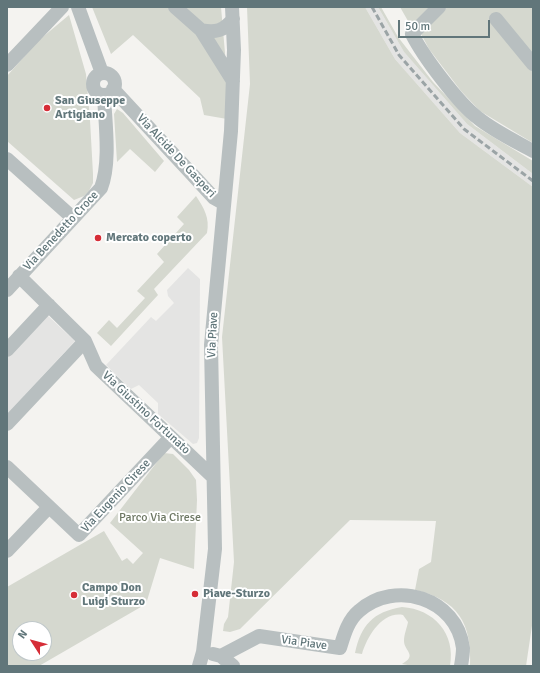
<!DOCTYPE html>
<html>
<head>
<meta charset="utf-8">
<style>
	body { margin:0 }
	#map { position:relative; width:540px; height:673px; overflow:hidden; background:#f4f3f0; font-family:Signika,sans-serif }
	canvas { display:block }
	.frame { position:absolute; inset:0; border:8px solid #61767a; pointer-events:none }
	.north { position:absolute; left:12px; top:621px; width:40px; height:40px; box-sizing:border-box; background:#fff; border:1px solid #c0c8ca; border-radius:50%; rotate:306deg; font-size:11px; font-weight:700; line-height:16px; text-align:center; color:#61767a }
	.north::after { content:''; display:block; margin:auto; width:14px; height:18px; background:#d62d37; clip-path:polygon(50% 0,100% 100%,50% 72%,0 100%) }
	.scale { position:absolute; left:398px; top:20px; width:92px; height:18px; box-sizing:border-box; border:2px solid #61767a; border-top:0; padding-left:5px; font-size:12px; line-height:14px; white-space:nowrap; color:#61767a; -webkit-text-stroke:3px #fff; paint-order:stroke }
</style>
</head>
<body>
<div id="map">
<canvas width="540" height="673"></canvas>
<div class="frame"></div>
<div class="north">N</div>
<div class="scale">50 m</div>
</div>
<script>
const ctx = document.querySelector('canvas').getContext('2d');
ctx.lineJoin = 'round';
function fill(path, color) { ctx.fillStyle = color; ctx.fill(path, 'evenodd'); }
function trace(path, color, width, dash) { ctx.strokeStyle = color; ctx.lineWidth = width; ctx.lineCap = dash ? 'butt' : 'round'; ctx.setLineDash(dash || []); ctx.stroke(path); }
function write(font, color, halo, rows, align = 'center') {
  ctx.font = font + ' Signika,sans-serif'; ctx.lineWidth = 4; ctx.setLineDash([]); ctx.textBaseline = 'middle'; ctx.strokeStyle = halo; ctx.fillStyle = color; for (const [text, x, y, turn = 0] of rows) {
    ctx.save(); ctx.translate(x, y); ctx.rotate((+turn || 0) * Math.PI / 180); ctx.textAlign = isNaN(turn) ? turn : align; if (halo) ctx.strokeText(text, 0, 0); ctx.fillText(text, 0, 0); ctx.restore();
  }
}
const built = new Path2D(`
	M 365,7 L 378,7 L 404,52 L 467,124 L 533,174 L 533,187 L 460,133 L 395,59 Z
	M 188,268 L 200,279 L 199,438 L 197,443 L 193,444 L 158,414 L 158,403 L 139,385 L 131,389 L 106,365 L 151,317 L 156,321 L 174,303 L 168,296 L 167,290 Z
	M 47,315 L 75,341 L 7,414 L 7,358 Z`);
const green = new Path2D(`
	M 92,7 L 221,7 L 229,99 L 227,119 L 204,115 L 200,98 L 133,35 L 111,54 Z
	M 247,7 L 365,7 L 395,59 L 460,133 L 533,187 L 533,619 L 526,666 L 470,666 C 472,623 458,600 415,590 L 419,569 L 431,562 L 436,521 L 350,520 L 240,629 L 230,632 L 223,631 L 224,624 L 228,617 L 234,562 L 222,337 L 250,84 Z
	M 378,7 L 381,7 L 398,37 L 433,82 L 475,126 L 533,161 L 533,174 L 467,124 L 404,52 Z
	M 400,7 L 533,7 L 533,143 L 480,111 L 461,91 L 429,49 L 420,32 L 408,21 Z
	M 69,15 L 86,74 L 90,120 L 93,174 L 93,183 L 89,191 L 84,196 L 74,200 L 7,141 L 7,76 L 38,41 Z
	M 117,109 L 123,113 L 164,161 L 155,172 L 130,149 L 117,162 L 114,114 Z
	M 196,196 C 204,208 210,218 207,233 L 154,289 L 158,295 L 111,346 L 97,333 L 109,320 L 117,328 L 145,298 L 137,291 L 164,262 L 157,254 L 184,224 L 177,217 Z
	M 164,453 L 173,454 L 189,470 L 196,480 L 197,500 L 194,569 L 160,558 L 146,604 L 39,666 L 7,666 L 7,587 L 104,531 L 122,561 L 127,558 L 133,564 L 143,553 L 110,523 ZM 20,629 L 44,629 L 44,653 L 20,653 Z
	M 402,607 C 434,609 456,634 450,666 L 413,666 L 402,664 C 418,655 404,651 404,641 C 404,634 407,628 408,622 L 403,615 C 382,611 367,637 362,654 L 355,653 C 361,625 373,612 402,607 Z`);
const minor = new Path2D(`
	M 78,7 L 102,73
	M 175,7 L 201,30 L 233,81
	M 439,7 L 412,34 C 423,56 458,103 478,118 C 494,131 515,141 533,151
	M 496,19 L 533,64
	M 201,30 C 215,33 224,31 233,19
	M 7,65 L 62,7
	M93 84a11 11 0 1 1 22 0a11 11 0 1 1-22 0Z
	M 113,89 L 214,198 L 223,203
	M 7,159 L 73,218
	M 19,276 L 85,341 L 96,366 L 213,477
	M 7,290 L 101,188 C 111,162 105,122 104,95
	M 7,350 L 49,305
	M 7,424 L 85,341
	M 7,467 L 79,535 L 171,437
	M 7,551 L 49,507
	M 213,654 L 221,656 L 233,666
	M 221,656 L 259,636 L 340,648 C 344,635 348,620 359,611 C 395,579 457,598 463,648 C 463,653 462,660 461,666
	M 199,666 L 203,652 L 215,549 L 211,345 L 231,131 L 234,50 L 232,7`);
const rail = new Path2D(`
	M 372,7 L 399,55 L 464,129 L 533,181`);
const markers = [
	[47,108,4,"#d62d37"],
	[98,238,4,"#d62d37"],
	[195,594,4,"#d62d37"],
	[74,595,4,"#d62d37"]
];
const poiNames = [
	["San Giuseppe",55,101],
	["Artigiano",55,115],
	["Mercato coperto",106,238],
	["Campo Don",82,588],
	["Luigi Sturzo",82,602],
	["Piave-Sturzo",203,594]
];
const streetNames = [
	["Via Alcide De Gasperi",176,156,47],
	["Via Benedetto Croce",61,231,-47],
	["Via Piave",213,335,-87],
	["Via Giustino Fortunato",146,413,43],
	["Via Eugenio Cirese",116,496,-47],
	["Via Piave",304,643,8]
];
const parkNames = [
	["Parco Via Cirese",160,518]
];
fill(built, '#e4e4e3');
fill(green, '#d5d8cf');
trace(minor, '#b8bfc0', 14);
trace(rail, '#9ba4a6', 3, [6, 3]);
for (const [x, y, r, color] of markers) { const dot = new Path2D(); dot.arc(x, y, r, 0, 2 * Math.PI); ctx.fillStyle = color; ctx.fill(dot); trace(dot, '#fff', 1.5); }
write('bold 12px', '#61767a', '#fff', poiNames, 'left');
write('12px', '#61767a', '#fff', streetNames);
write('12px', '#6d7763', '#fff', parkNames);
</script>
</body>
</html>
